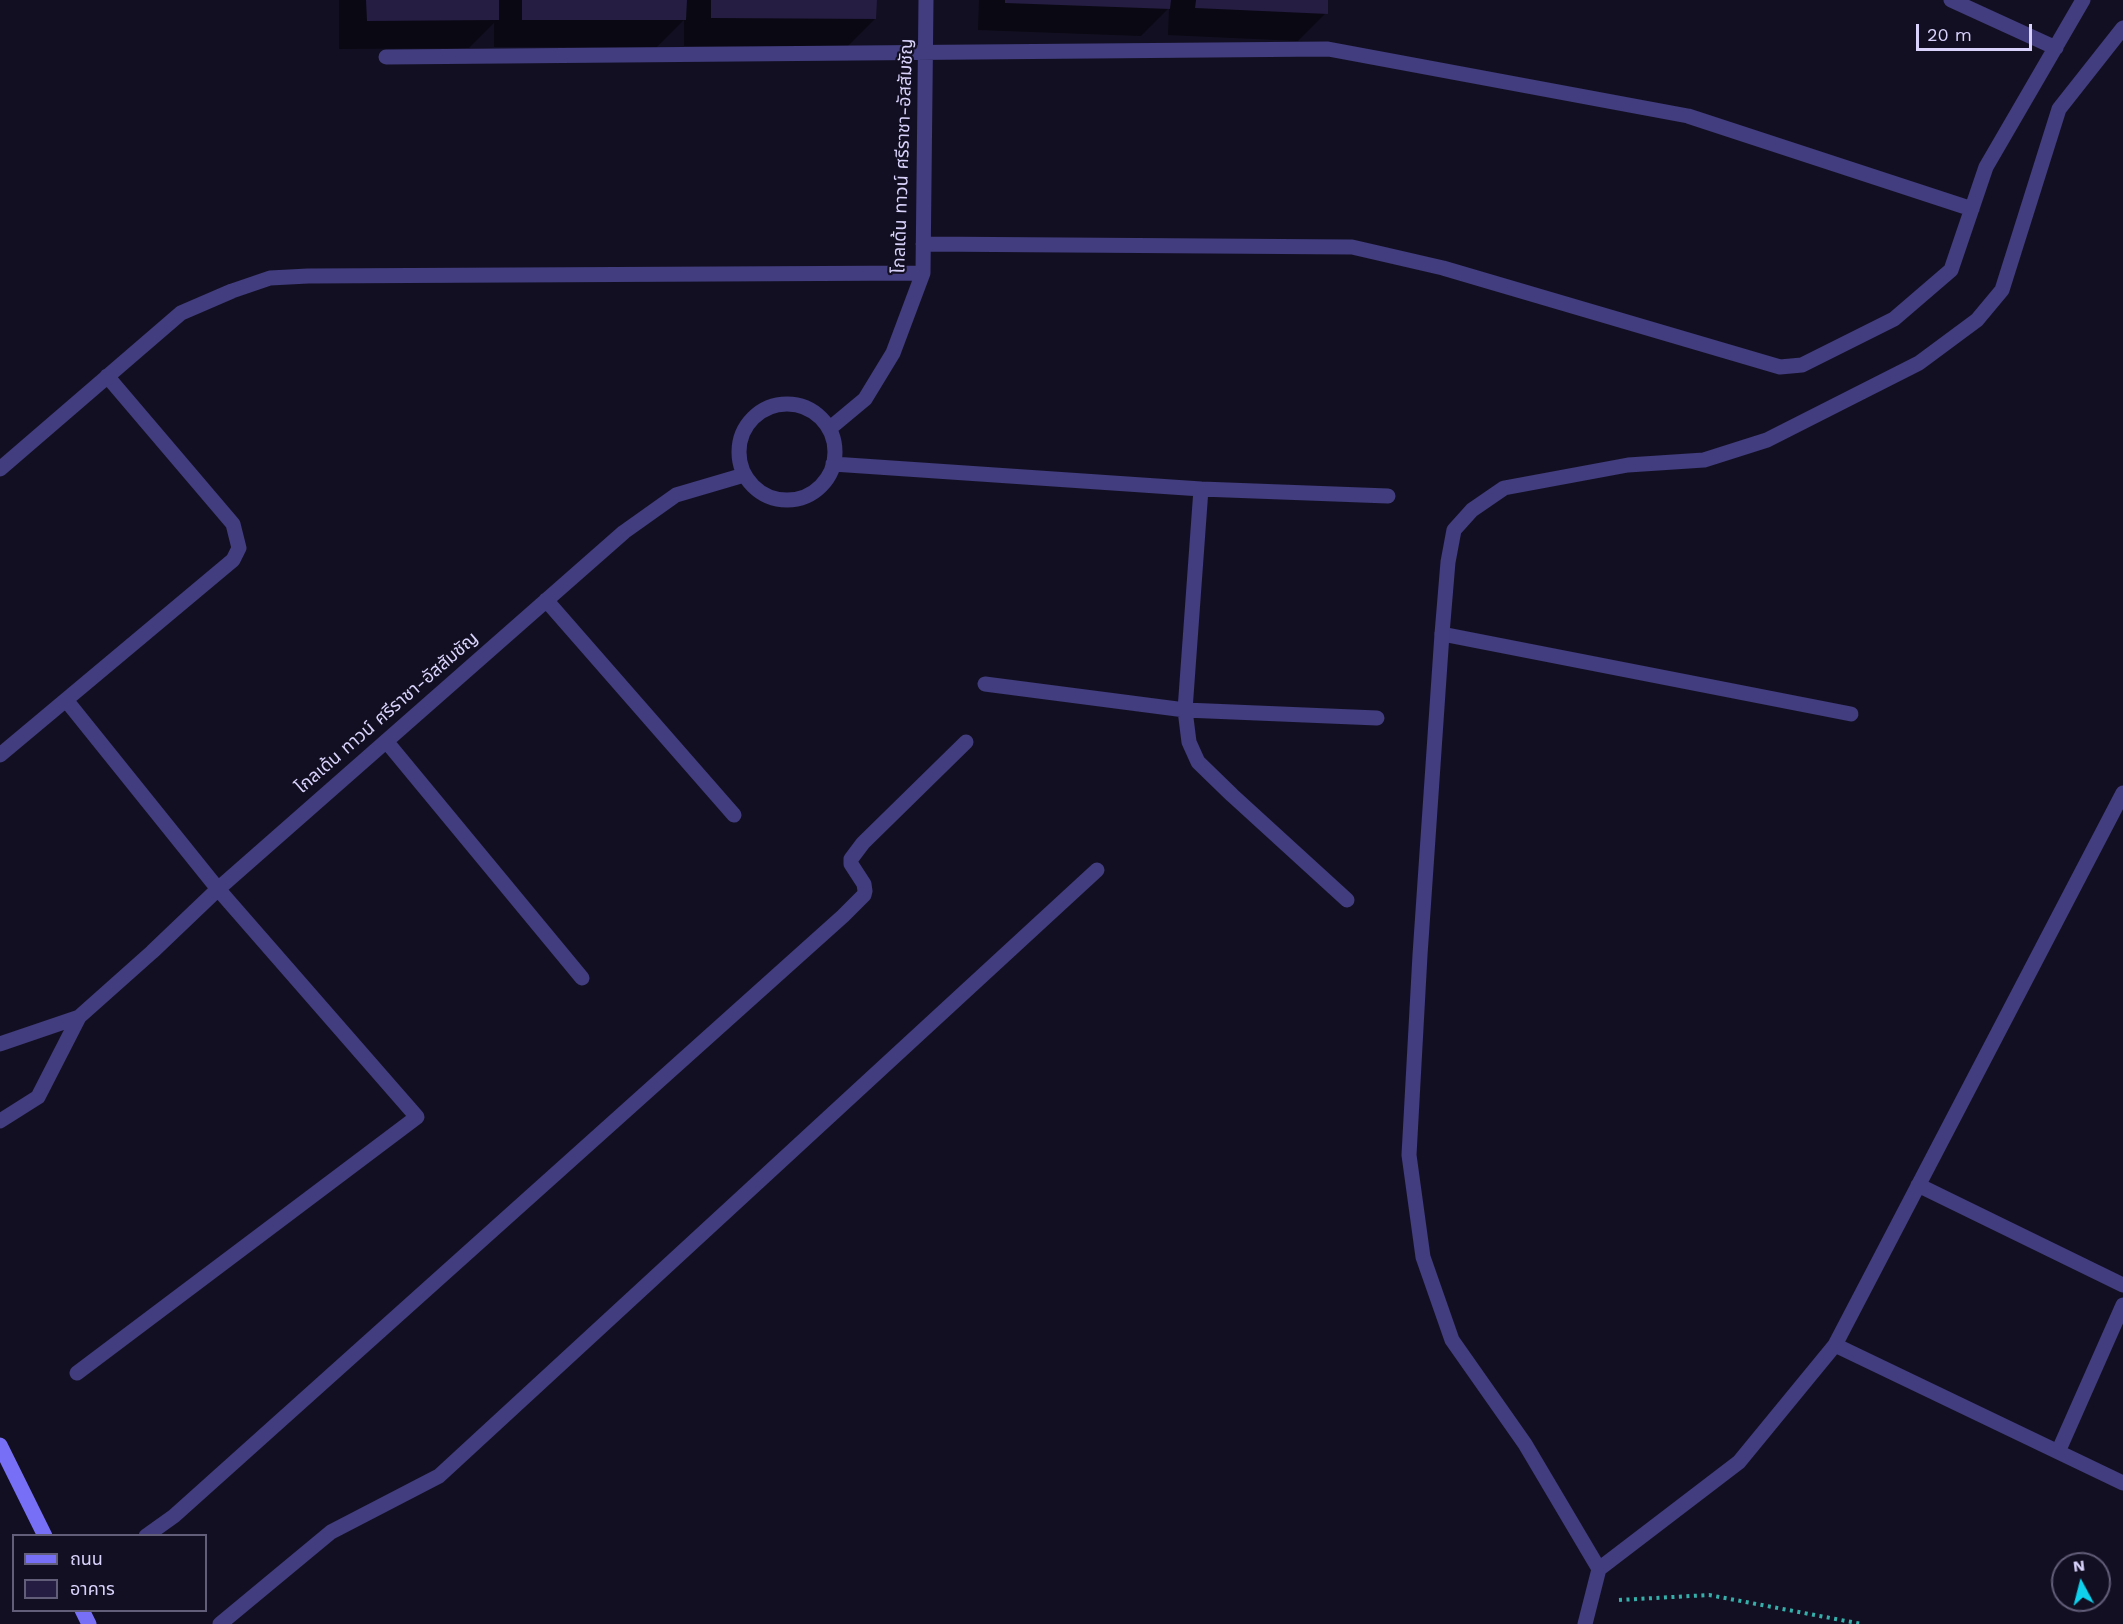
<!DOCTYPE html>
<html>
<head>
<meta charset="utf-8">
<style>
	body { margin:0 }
	#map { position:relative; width:2123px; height:1624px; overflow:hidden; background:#130f22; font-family:"Work Sans","Noto Sans Thai",sans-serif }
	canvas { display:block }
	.legend { position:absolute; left:12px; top:1534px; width:195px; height:78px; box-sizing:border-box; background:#130f22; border:2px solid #625d79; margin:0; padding:8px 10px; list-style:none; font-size:18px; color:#d9d3fc }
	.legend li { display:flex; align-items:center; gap:12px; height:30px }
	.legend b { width:30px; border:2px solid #625d79 }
	.north { position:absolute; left:2051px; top:1552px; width:60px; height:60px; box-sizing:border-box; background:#130f22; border:2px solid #625d79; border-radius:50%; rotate:353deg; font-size:16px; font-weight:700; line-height:24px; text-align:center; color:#d9d3fc }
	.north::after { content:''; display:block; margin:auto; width:21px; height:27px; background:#0fd1ed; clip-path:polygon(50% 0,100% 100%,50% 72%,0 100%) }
	.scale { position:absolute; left:1916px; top:24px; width:116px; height:27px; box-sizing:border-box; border:3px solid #d9d3fc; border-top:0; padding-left:8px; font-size:18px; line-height:21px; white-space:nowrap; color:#d9d3fc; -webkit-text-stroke:4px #130f22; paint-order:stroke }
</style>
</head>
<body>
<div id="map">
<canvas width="2123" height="1624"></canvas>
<ul class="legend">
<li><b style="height:8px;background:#7770f6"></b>ถนน</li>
<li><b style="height:16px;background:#251d42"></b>อาคาร</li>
</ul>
<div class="north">N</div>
<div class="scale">20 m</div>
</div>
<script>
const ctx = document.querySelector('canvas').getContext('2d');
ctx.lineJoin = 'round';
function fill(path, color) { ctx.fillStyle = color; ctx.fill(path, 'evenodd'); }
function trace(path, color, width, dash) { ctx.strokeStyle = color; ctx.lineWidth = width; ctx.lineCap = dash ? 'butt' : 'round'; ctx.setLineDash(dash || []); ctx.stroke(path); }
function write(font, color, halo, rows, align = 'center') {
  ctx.font = font + ' "Work Sans","Noto Sans Thai",sans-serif'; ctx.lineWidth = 4.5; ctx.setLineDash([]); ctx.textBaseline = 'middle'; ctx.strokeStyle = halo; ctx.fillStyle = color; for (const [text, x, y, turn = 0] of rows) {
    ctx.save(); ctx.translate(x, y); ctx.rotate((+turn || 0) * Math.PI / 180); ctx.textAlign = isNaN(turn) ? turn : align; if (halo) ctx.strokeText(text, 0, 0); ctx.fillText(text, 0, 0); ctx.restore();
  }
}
const shadow = new Path2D(`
	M 339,0 L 875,0 L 875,19 L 847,47 L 684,46 L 684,20 L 657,47 L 494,47 L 494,23 L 469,48 L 339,49 Z
	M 979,0 L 1327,0 L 1326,13 L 1298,41 L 1168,35 L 1169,8 L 1141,36 L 978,30 Z`);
const building = new Path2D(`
	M 366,0 L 499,0 L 499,20 L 367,21 Z
	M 522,0 L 687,0 L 686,20 L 522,20 Z
	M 711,0 L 877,0 L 876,19 L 711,18 Z
	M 1005,0 L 1171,0 L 1170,9 L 1005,3 Z
	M 1196,0 L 1328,0 L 1328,14 L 1195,8 Z`);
const path = new Path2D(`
	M 1619,1600 L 1709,1595 L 1862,1624`);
const lane = new Path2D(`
	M 1442,634 L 1851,714`);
const street = new Path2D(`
	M 1951,0 L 2056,48
	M 386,57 L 1328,49 L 1688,116 L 1972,209
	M 923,244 L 1352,247 L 1443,268 L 1780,367 L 1802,365 L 1894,319 L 1951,270 L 1986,167 L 2083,0
	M739 452a48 48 0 1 1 96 0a48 48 0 1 1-96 0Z
	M 829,429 L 865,399 L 893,353 L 923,273 L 926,0
	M 833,464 L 1201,489 L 1388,496
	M 0,469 L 181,313 L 232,291 L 270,278 L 308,276 L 923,273
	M 1201,489 L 1185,710 L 1377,718
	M 546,600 L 734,815
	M 985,684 L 1185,710 L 1189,742 L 1198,762 L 1232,795 L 1347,900
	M 66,700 L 218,889 L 417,1117 L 77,1373
	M 386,741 L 582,978
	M 0,755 L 233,560 L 239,548 L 233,524 L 107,376
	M 0,1044 L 79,1017
	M 0,1121 L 38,1097 L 79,1017 L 152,952 L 218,889 L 624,532 L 676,495 L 744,475
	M 1918,1185 L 2123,1285
	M 1835,1345 L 2123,1483
	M 2058,1452 L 2123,1305
	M 146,1536 L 174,1516 L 843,916 L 864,895 L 865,891 L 864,884 L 851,864 L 851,859 L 863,843 L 966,742
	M 1599,1569 L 1525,1444 L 1452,1340 L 1423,1257 L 1409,1155 L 1420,955 L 1442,634 L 1448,562 L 1454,530 L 1472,510 L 1504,488 L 1628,465 L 1704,460 L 1767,440 L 1919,363 L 1977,320 L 2002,290 L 2059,109 L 2123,28
	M 220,1624 L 331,1532 L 439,1476 L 1097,870
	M 1585,1624 L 1599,1569 L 1739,1462 L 1835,1345 L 2123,793`);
const secondary = new Path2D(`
	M 0,1445 L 45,1536
	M 82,1610 L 89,1624`);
const streetNames = [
	["โกลเด้น ทาวน์ ศรีราชา-อัสสัมชัญ",903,156,-88],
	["โกลเด้น ทาวน์ ศรีราชา-อัสสัมชัญ",387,713,-41]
];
fill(shadow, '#0007');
fill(building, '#251d42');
trace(path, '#36aea9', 4, [3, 4.5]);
trace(lane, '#413d7e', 15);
trace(street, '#413d7e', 15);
trace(secondary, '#7770f6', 15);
write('18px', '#d9d3fc', '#130f22', streetNames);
</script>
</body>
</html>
